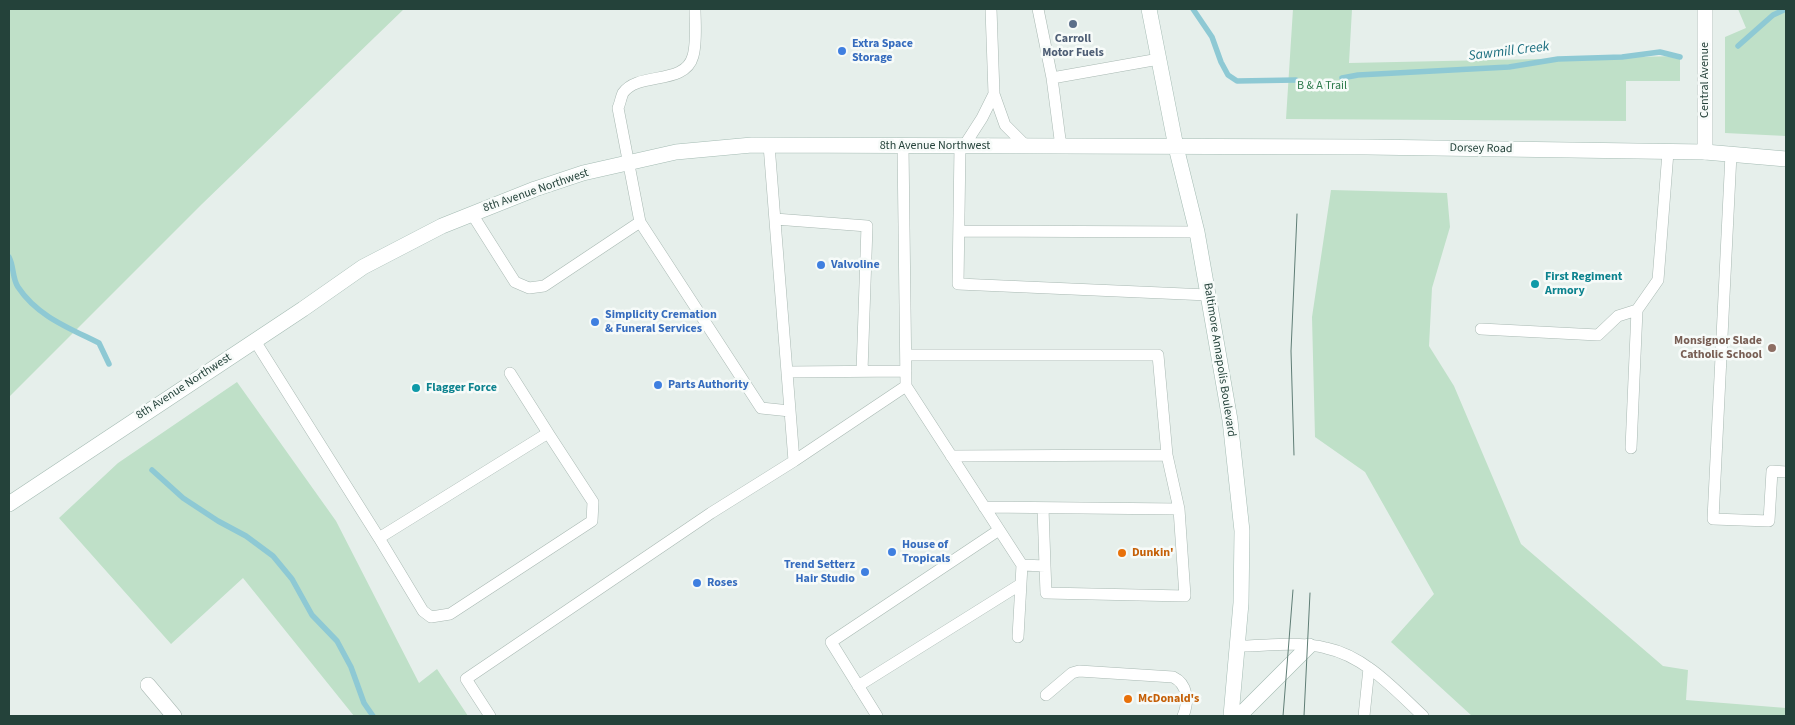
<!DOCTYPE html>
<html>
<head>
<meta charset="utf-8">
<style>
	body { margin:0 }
	#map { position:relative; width:1795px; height:725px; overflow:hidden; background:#e6efeb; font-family:"Source Sans 3",sans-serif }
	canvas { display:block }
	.frame { position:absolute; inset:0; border:10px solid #24423a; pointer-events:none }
</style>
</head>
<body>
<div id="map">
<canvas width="1795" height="725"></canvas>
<div class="frame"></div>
</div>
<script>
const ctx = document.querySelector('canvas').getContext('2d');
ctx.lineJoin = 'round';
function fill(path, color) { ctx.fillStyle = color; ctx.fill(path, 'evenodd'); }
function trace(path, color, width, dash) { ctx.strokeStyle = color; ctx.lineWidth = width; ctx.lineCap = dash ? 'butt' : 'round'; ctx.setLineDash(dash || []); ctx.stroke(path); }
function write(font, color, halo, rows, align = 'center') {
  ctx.font = font + ' "Source Sans 3",sans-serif'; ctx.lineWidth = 5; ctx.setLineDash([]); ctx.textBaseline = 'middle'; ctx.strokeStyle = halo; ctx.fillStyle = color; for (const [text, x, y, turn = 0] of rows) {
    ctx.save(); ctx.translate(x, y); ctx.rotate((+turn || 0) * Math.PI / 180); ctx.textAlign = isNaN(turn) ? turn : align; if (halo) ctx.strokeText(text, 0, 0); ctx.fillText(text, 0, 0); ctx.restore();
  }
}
const green = new Path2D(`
	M 9,9 L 404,9 L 202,204 L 9,397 Z
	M 1293,9 L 1352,9 L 1349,63 L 1680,56 L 1680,81 L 1626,81 L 1626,121 L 1286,119 Z
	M 1738,9 L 1786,9 L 1786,136 L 1725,133 L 1725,37 L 1746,28 Z
	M 1331,190 L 1447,193 L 1450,227 L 1432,288 L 1429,346 L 1454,386 L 1521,544 L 1663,666 L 1688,670 L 1686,700 L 1786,708 L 1786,716 L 1472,716 L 1391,642 L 1434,594 L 1365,472 L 1315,437 L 1312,317 Z
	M 237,382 L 336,521 L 419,683 L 437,669 L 468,716 L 354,716 L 243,578 L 171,644 L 59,518 L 118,463 Z`);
const stream = new Path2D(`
	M 1193,9 L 1212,37 L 1221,62 L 1228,75 L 1237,81 L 1296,80
	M 1738,46 L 1773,15 L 1786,9
	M 1342,78 L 1358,75 L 1509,67 L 1558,59 L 1622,57 L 1660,52 L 1680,57
	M 9,257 C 14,266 12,278 18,287 C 37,316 69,328 99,343 L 109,364
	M 152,470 L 183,498 L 218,521 L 246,536 L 273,556 L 292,579 L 312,615 L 337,641 L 351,667 L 364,703 L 373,716`);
const lane = new Path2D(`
	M 695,9 C 695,23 697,42 693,56 C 685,86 638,71 623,93 C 621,97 620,104 618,108 L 640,222 L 761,408 L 790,411
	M 991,9 L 994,94
	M 1038,9 L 1052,78 L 1061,147
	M 1052,78 L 1159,59
	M 769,145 L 794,461 L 906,386
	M 903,146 L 906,386 L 1022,565 L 1045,566 L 1046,593 L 1185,596 L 1179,509 L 984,507
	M 960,146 L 958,284 L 1208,295
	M 964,146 L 982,118 L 994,94 L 1005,125 L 1026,146
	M 1731,154 L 1713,519 L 1769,521 L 1772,471 L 1786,472
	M 472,214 L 515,282 L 529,288 L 544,286 L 640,222
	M 775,219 L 867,226 L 862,371
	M 959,231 L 1197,232
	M 1481,329 L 1598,335 L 1618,316 L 1637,310
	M 255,341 L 379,538 L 548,433 L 510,373
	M 906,355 L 1158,355 L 1167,455 L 951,456
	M 788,372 L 906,371
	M 1631,448 L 1637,310 L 1658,280 L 1668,152
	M 1167,455 L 1179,509
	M 1043,508 L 1045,566
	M 379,538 L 423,611 L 431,617 L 450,614 L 592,521 L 593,502 L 548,433
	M 1018,637 L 1022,565
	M 1237,646 C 1266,646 1298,641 1326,648 C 1365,656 1395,690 1423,716
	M 858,686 L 1021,584
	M 1046,695 L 1072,673 L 1079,671 L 1173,677 C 1188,684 1189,702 1183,716
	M 490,716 L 466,679 L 711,513 L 794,461
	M 877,716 L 831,642 L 999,530
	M 1364,716 L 1369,668`);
const street = new Path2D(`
	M 1705,9 L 1705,152
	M 148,685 L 174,716`);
const secondary = new Path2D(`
	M 1149,9 L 1176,147 L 1197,232 L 1230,420 L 1242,531 L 1241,603 L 1231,716
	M 9,504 L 303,309 L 363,267 L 442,226 L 535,189 L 583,173 L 676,152 L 752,145 L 1367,147 L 1705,152 L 1786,159
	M 1239,716 L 1309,646`);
const tram = new Path2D(`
	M 1294,455 L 1291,351 L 1297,214
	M 1283,716 L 1293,590
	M 1304,716 L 1310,593`);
const markers = [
	[1073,24,5,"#5c6f8a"],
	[842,51,5,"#3f7fe0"],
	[821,265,5,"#3f7fe0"],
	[1535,284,5,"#0f9aa8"],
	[595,322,5,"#3f7fe0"],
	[1772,348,5,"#8d6e63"],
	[658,385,5,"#3f7fe0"],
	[416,388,5,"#0f9aa8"],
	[892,552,5,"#3f7fe0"],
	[1122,553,5,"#e8710a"],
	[865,572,5,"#3f7fe0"],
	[697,583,5,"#3f7fe0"],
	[1128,699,5,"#e8710a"]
];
const serviceNames = [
	["Carroll",1073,39],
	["Motor Fuels",1073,53]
];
const shopNames = [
	["Extra Space",852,44],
	["Storage",852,58],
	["Valvoline",831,265],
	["Simplicity Cremation",605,315],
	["& Funeral Services",605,329],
	["Parts Authority",668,385],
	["House of",902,545],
	["Tropicals",902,559],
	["Trend Setterz",855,565,"right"],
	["Hair Studio",855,579,"right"],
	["Roses",707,583]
];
const streetNames = [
	["Central Avenue",1705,80,-90],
	["8th Avenue Northwest",935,146],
	["Dorsey Road",1481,149,1],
	["8th Avenue Northwest",536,191,-19],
	["Baltimore Annapolis Boulevard",1219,360,81],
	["8th Avenue Northwest",184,387,-33]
];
const parkNames = [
	["B & A Trail",1322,86]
];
const cultureNames = [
	["First Regiment",1545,277],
	["Armory",1545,291],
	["Flagger Force",426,388]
];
const educationNames = [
	["Monsignor Slade",1762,341],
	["Catholic School",1762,355]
];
const foodNames = [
	["Dunkin'",1132,553],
	["McDonald's",1138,699]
];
const waterNames = [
	["Sawmill Creek",1509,52,-7]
];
fill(green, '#bfe0c8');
trace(stream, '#8ec9d4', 5.5);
trace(lane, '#a8b8b2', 12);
trace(street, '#a8b8b2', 16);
trace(secondary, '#a4bbb3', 16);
trace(lane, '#fff', 11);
trace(street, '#fff', 15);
trace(secondary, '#fff', 15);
trace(tram, '#5f7d75', 1);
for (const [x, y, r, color] of markers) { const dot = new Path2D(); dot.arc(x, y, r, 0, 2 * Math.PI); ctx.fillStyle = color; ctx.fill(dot); trace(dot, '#f7fbf9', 2); }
write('bold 12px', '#4e5e75', '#f7fbf9', serviceNames);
write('bold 12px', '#366cbe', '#f7fbf9', shopNames, 'left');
write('12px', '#24423a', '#f7fbf9', streetNames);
write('12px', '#2d7a4b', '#f7fbf9', parkNames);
write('bold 12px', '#0d838f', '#f7fbf9', cultureNames, 'left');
write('bold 12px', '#785e54', '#f7fbf9', educationNames, 'right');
write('bold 12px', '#c56008', '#f7fbf9', foodNames, 'left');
write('italic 14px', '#1c6f80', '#f7fbf9', waterNames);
</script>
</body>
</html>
